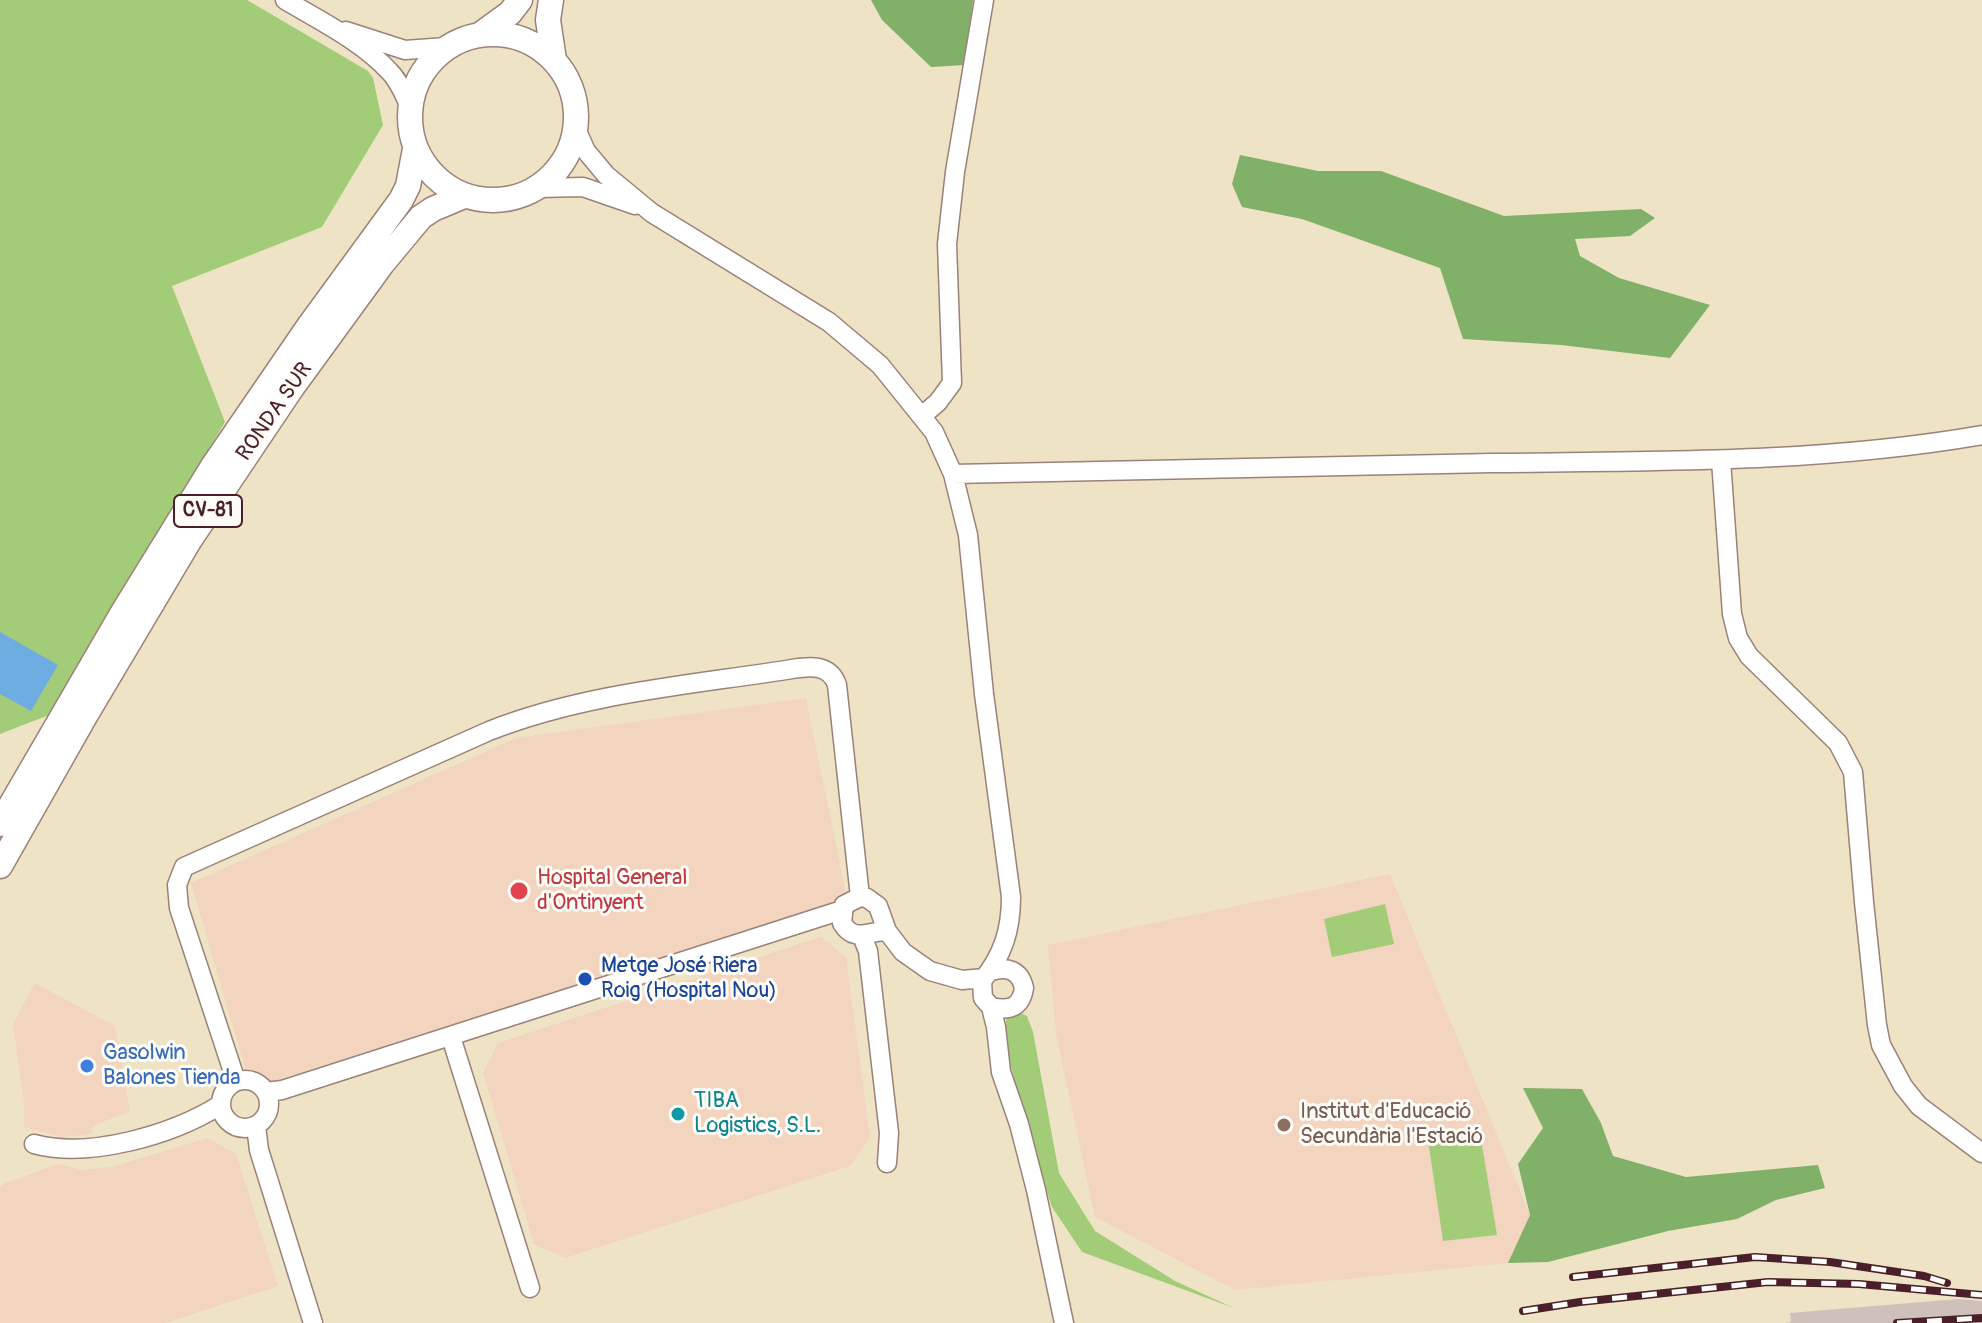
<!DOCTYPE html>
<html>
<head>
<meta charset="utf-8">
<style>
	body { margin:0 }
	canvas { display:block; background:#eee3c5 }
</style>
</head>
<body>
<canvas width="1982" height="1323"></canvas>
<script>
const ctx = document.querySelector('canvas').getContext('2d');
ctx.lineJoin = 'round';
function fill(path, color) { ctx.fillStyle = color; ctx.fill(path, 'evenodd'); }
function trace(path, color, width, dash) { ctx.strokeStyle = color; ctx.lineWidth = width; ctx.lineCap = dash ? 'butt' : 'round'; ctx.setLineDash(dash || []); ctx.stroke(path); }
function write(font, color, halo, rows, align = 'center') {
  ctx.font = font + ' Pangolin,sans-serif'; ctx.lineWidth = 6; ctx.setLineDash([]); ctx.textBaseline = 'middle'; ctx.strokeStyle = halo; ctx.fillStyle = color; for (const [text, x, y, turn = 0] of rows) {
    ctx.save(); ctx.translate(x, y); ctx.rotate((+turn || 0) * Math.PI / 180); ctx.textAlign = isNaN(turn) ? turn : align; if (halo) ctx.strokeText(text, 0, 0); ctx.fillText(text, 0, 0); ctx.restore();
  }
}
const built = new Path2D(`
	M 806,698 L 847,899 L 251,1088 L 191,883 L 516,738 Z
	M 1390,874 L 1530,1215 L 1508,1263 L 1235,1290 L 1095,1217 L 1056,1034 L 1048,945 Z
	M 821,937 L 846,957 L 870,1137 L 850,1166 L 565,1258 L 534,1244 L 483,1073 L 498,1043 Z
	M 35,983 L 115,1026 L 130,1111 L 93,1126 L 92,1134 L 61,1137 L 24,1127 L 24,1104 L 13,1024 Z
	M 207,1138 L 236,1154 L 278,1286 L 166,1323 L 0,1323 L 0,1187 L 3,1184 L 58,1164 L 82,1170 L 112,1167 Z`);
const industrial = new Path2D(`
	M 1959,1299 L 1982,1301 L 1982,1323 L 1785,1323 L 1791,1322 L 1790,1313 Z`);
const green = new Path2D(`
	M 0,0 L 247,0 L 368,71 L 373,78 L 383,125 L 322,227 L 172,286 L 225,422 L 49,715 L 0,734 Z
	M 1385,904 L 1394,944 L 1332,957 L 1324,919 Z
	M 1015,1010 L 1027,1016 L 1033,1032 L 1059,1173 L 1095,1231 L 1175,1281 L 1234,1308 L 1082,1252 L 1052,1207 L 1031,1142 L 1006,1048 L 1006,1020 Z
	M 1480,1133 L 1497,1235 L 1443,1241 L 1428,1140 Z`);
const forest = new Path2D(`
	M 871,0 L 973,0 L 965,65 L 931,67 L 882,20 Z
	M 1240,155 L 1318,171 L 1381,171 L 1504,216 L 1641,209 L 1655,218 L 1630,236 L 1575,239 L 1580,256 L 1619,278 L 1710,305 L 1670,358 L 1561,345 L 1463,339 L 1440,268 L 1302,219 L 1242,207 L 1232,184 Z
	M 1523,1088 L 1582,1089 L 1601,1123 L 1613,1156 L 1686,1177 L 1818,1165 L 1825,1188 L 1776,1200 L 1737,1219 L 1668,1231 L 1548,1262 L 1508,1263 L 1530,1215 L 1518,1164 L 1543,1128 Z`);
const water = new Path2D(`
	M 0,632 L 58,665 L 31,711 L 0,694 Z`);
const minor = new Path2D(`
	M 285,0 C 319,20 363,42 390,72 C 399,81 404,94 409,105
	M 346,31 L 405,50 L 446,47
	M 576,129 L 586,151 L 606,175 L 652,213 L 829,322 L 880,365 L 934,432 L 953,474 L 968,535 L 984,694 L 1011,897 C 1011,930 1003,955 982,981 L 983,998 L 991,1007 L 996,1027 L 1001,1072 L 1019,1124 L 1036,1190 L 1064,1323
	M 537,188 L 583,187 L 635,205
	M 922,416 L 938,402 L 952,383 L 947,244 L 955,172 L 984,0
	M 1721,460 L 1732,614 L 1738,638 L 1749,656 L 1838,743 L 1853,772 L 1864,902 L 1877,1025 L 1881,1045 L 1903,1086 L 1919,1106 L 1982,1153
	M 953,474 C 1133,470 1313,466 1492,463 C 1656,461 1821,463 1982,435
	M 887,931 C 868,931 854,943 842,923 L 844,905 L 860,897 L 867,898 L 878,906 L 887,931 L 903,952 L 930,971 L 962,980 L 984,978
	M 862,936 L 868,951 L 889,1133 L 887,1163
	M 991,971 C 1007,966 1020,970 1024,988 C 1021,1008 1009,1011 991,1007
	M 451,1037 L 530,1288
	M221 1104a24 24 0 1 1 48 0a24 24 0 1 1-48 0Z
	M 236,1081 L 179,908 L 177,885 L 184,867 L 489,731 C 585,693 691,685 792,669 C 810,666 830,664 837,685 L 860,897
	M 266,1092 L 282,1090 L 842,910
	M 256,1126 L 259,1150 L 313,1323
	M 34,1144 C 89,1159 172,1135 220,1105`);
const major = new Path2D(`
	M 551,0 L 548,20 L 554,60
	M410 117a83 83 0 1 1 166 0a83 83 0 1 1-166 0Z
	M 481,34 L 510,13 L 520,0
	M 0,824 L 123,612 L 213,466 L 309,326 L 401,200 L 408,186 L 415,149
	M 0,866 L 85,716 L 189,541 L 291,389 L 382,264 L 421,217 L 433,209 L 464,196`);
const rail = new Path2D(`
	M 1573,1277 L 1755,1257 L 1830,1262 L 1924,1276 L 1947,1283
	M 1523,1311 L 1580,1302 L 1768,1282 L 1859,1284 L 1982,1295
	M 1897,1323 L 1982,1318`);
const markers = [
	[519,891,10,"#e0444e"],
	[585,979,8,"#1a4fb4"],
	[87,1066,8,"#3f7fe0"],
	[678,1114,8,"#0f9aa8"],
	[1284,1125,8,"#8d6e63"]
];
const shields = [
	[208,511,68]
];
const shieldNames = [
	["CV-81",208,511]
];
const streetNames = [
	["RONDA SUR",275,412,-55]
];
const healthNames = [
	["Hospital General",537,878],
	["d'Ontinyent",537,903]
];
const transitNames = [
	["Metge José Riera",601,966],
	["Roig (Hospital Nou)",601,991]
];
const shopNames = [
	["Gasolwin",103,1053],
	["Balones Tienda",103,1078]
];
const cultureNames = [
	["TIBA",694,1101],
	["Logistics, S.L.",694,1126]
];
const educationNames = [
	["Institut d'Educació",1300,1112],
	["Secundària l'Estació",1300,1137]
];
fill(built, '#f3d4bf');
fill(industrial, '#cfc0bb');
fill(green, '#a2cc78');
fill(forest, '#81b068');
fill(water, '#6eade1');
trace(minor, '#9c8178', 21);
trace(major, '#9c8178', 27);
trace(minor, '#fff', 18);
trace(major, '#fff', 24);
trace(rail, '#4a1f2b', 8);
trace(rail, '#fdfcf7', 5, [15]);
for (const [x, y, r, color] of markers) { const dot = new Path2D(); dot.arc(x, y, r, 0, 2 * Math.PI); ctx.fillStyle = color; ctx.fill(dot); trace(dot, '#fdfcf7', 3); }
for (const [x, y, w] of shields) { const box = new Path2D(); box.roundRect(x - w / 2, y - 16, w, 32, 6); ctx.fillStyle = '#fdfcf7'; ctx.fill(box); trace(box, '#4a1f2b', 2); }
write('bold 20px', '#4a1f2b', null, shieldNames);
write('22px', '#4a1f2b', '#fdfcf7', streetNames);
write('22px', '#be3a42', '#fdfcf7', healthNames, 'left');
write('22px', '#164399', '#fdfcf7', transitNames, 'left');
write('22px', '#366cbe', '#fdfcf7', shopNames, 'left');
write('22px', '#0d838f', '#fdfcf7', cultureNames, 'left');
write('22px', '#785e54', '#fdfcf7', educationNames, 'left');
</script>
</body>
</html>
